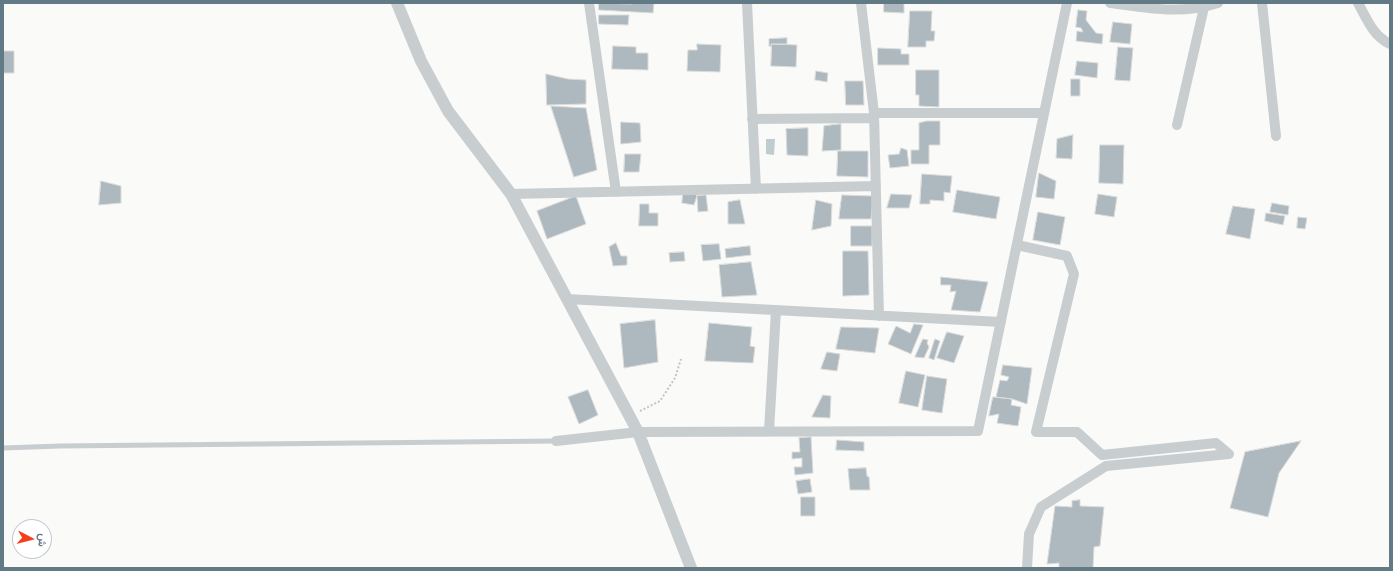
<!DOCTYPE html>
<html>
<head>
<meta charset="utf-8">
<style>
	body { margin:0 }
	#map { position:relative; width:1393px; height:571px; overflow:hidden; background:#fafaf8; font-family:Helvetica,Vazirmatn,sans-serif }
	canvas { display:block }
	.frame { position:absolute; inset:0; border:4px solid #627986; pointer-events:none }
	.north { position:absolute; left:12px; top:519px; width:40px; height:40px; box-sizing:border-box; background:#fff; border:1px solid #c0c9cf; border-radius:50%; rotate:97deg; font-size:11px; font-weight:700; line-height:16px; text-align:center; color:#627986 }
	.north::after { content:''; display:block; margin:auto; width:14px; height:18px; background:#f63d1c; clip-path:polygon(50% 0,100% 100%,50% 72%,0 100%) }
</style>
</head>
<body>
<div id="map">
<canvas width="1393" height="571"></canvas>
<div class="frame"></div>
<div class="north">ش</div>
</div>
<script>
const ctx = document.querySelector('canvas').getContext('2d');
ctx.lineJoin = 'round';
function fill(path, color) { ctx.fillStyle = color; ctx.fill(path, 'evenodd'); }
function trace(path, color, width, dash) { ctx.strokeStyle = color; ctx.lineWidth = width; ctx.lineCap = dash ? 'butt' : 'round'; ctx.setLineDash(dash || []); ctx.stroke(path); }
const water = new Path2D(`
	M 766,139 L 775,139 L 774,155 L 766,154 Z`);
const building = new Path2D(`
	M 599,3 L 632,4 L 632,3 L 654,3 L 653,13 L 599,10 Z
	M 884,3 L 904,3 L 904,13 L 884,12 Z
	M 1078,10 L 1087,11 L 1086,20 L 1096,33 L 1103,34 L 1102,44 L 1076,41 L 1077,31 L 1083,32 L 1081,28 L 1076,27 Z
	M 910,11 L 932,11 L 931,31 L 935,31 L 934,41 L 926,41 L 926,47 L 908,47 Z
	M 599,15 L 629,15 L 628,25 L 599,24 Z
	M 1113,22 L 1132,24 L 1130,44 L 1110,42 Z
	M 787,38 L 787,44 L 771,44 L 771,47 L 769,46 L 769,39 Z
	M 697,44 L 721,45 L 720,72 L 687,71 L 688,50 L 697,50 Z
	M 772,44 L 797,45 L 796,67 L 771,66 Z
	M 613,46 L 636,47 L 636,53 L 648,53 L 648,70 L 612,69 Z
	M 1118,47 L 1133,48 L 1130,81 L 1115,80 Z
	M 878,48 L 901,49 L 901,54 L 909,54 L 909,65 L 878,65 Z
	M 3,51 L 14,51 L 14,73 L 3,73 Z
	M 1077,61 L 1098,63 L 1097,78 L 1075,75 Z
	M 916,70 L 939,70 L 939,107 L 919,106 L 919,95 L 916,95 Z
	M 816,71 L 828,73 L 827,82 L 815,80 Z
	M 546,74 L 568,79 L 586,80 L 586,104 L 547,105 Z
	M 1071,79 L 1080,79 L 1080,96 L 1071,96 Z
	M 845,81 L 863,81 L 864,105 L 846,105 Z
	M 551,106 L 586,108 L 597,170 L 574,177 Z
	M 927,121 L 940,121 L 940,145 L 929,145 L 929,164 L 911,164 L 911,150 L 919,150 L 919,123 Z
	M 621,122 L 640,123 L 641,142 L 621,144 Z
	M 841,124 L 841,150 L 822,151 L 824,126 Z
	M 808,128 L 808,156 L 787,155 L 786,129 Z
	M 1073,135 L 1072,159 L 1056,158 L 1057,139 Z
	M 1100,145 L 1124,145 L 1123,184 L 1099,183 Z
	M 901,148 L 907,150 L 909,166 L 890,168 L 888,155 L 899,154 Z
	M 838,151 L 868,151 L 868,177 L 837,176 Z
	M 625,154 L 641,154 L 639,172 L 624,172 Z
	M 1039,173 L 1056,181 L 1054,199 L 1036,197 Z
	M 922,174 L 952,176 L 950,193 L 944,192 L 944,201 L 930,200 L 930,204 L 920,204 Z
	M 101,181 L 121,186 L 121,203 L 99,205 Z
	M 957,190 L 1000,197 L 996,219 L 953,212 Z
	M 683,193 L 695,193 L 697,196 L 694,205 L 682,203 Z
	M 891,194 L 912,195 L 909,208 L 887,208 Z
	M 1098,194 L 1117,197 L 1114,217 L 1095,214 Z
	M 706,195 L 708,211 L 698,212 L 697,196 Z
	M 842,195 L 873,196 L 871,219 L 839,219 Z
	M 576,196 L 586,224 L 547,239 L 537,211 Z
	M 740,200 L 745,224 L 728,224 L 728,202 Z
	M 816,200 L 832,204 L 831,226 L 812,230 Z
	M 1272,203 L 1289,206 L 1288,215 L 1270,212 Z
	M 640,204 L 649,204 L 649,213 L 658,213 L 658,226 L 639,226 Z
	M 1233,206 L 1255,209 L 1250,239 L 1226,234 Z
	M 1038,212 L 1065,217 L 1060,245 L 1033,240 Z
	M 1266,213 L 1285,216 L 1283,225 L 1265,221 Z
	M 1298,217 L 1307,218 L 1305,229 L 1297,228 Z
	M 851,226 L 872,226 L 872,246 L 851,246 Z
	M 616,243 L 621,256 L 627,256 L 627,265 L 613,266 L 609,247 Z
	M 719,244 L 721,259 L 703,261 L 701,245 Z
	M 750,246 L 751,255 L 726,258 L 725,249 Z
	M 843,251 L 868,251 L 869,295 L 843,296 Z
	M 684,252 L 685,261 L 670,262 L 669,253 Z
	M 751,262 L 757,295 L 722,297 L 719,265 Z
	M 941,277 L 988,282 L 980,312 L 951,310 L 956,291 L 950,292 L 951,285 L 941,285 Z
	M 655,320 L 658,362 L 624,368 L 620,324 Z
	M 709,323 L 752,327 L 750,346 L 755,347 L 753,363 L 705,361 Z
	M 914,324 L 923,325 L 911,354 L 888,344 L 896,326 L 910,333 Z
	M 841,327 L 879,328 L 875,353 L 836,349 Z
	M 947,332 L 964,336 L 954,363 L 937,358 Z
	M 923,339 L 928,340 L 927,343 L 929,347 L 924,358 L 915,357 Z
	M 935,339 L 940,341 L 934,360 L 929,358 Z
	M 827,352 L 840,354 L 837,371 L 821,369 Z
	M 1003,365 L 1032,368 L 1027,404 L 1012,399 L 996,397 L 1000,380 L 1007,381 L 1009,377 L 1001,375 Z
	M 906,371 L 925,375 L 918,407 L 899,403 Z
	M 927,376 L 947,379 L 942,413 L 922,410 Z
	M 588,390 L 598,415 L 579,424 L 568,397 Z
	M 823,395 L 831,396 L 830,418 L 812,417 Z
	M 993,397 L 1012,399 L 1011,405 L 1021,407 L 1018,426 L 997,423 L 999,414 L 989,416 Z
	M 811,437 L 813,473 L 795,475 L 794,467 L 802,467 L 802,458 L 792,459 L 792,452 L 800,452 L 799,438 Z
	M 837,440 L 864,442 L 864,451 L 836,450 Z
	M 1301,441 L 1279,473 L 1268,517 L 1230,508 L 1245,452 Z
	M 866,468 L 867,476 L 869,477 L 870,490 L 850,490 L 848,469 Z
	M 810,479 L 812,492 L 798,494 L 796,481 Z
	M 801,497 L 815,497 L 815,516 L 801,516 Z
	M 1080,500 L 1080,506 L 1104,507 L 1100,546 L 1094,547 L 1093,568 L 1059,568 L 1059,563 L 1047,564 L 1055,506 L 1072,507 L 1072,501 Z`);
const path = new Path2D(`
	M 640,411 L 660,401 L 675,378 L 681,359`);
const service = new Path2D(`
	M 3,448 L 60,446 L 556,441`);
const minor = new Path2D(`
	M 589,3 L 616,192
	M 747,3 L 756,189
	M 861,3 L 874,113 L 879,316
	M 1110,3 C 1148,8 1181,15 1218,3
	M 1262,3 L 1276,136
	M 1358,3 C 1367,19 1373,36 1390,44
	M 874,113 L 1044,113
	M 752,119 L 874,118
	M 1177,125 L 1205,3
	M 511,194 L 876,186
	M 1017,245 L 1067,256 L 1074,274 L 1036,432 L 1077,432 L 1102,455 L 1216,443 L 1229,454
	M 567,299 L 1001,322
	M 769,431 L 776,310
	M 556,441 L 638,432 L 978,431 L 1067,3
	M 1027,568 L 1029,534 L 1041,507 L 1106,466 L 1229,454`);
const tertiary = new Path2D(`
	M 397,3 L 421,61 L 448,111 L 511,194 L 638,432 L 691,568`);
fill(water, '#becdd0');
fill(building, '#adb9be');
trace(building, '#dcdcda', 1);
trace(path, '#c1c5c6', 2, [2, 2]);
trace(service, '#c8cdd0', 5);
trace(minor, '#c8cdd0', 10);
trace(tertiary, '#c8cdd0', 12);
</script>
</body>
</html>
